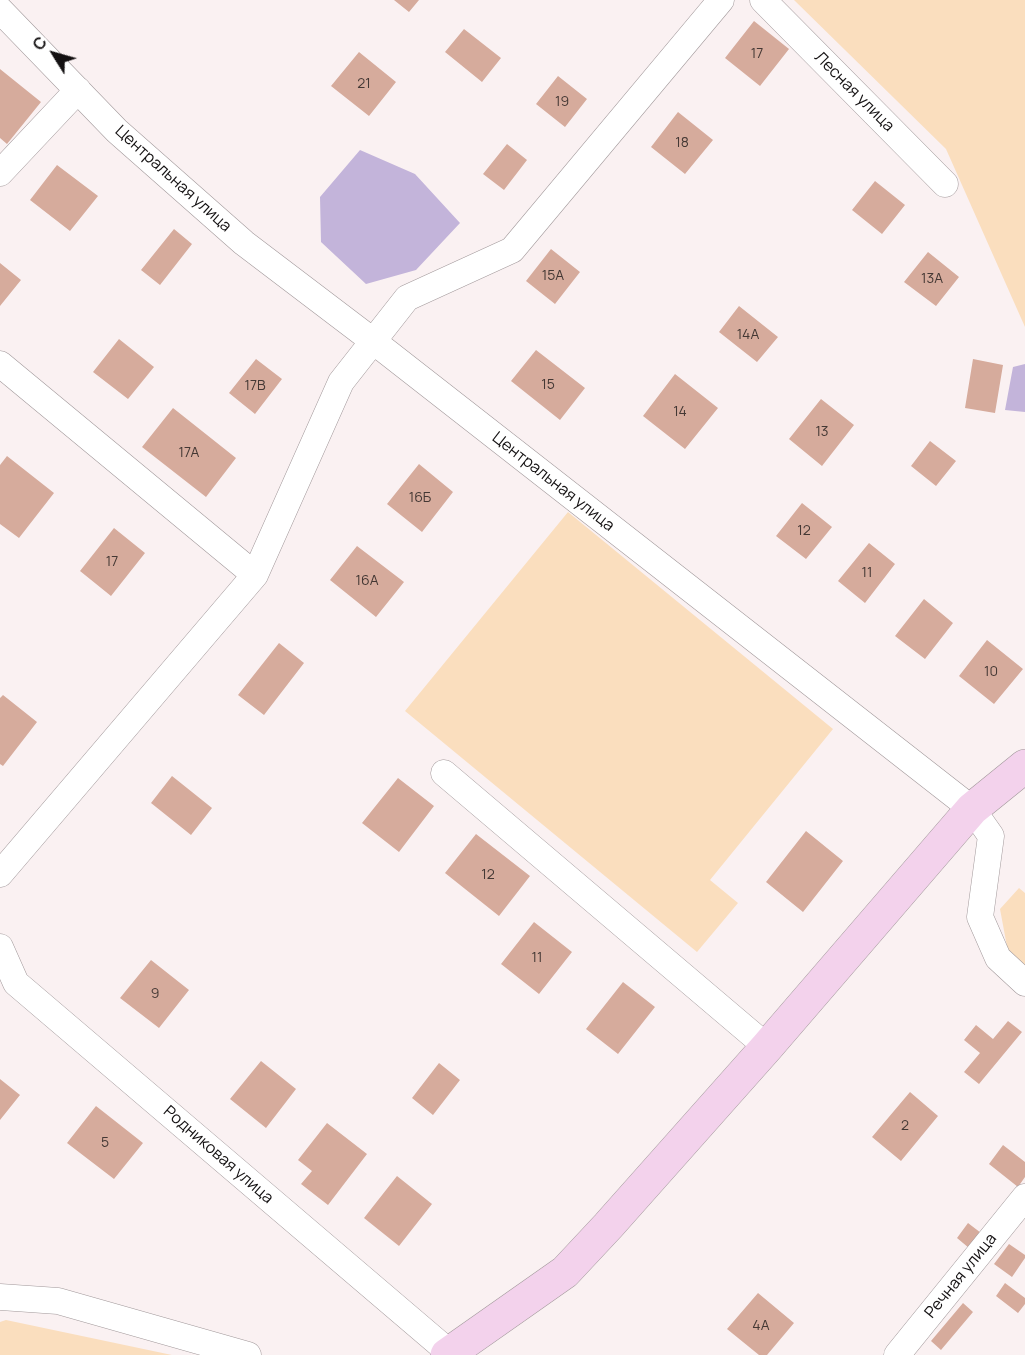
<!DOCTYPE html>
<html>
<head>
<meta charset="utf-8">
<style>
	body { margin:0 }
	#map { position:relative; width:1025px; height:1355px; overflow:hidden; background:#faf1f2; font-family:Manrope,sans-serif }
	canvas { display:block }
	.north { position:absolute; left:24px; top:24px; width:60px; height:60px; -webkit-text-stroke:4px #fff; paint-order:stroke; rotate:307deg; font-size:16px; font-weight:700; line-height:24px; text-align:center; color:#141112 }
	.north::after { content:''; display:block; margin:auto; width:21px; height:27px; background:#141112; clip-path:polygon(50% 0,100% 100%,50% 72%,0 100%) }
</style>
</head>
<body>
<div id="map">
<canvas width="1025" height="1355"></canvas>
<div class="north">С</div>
</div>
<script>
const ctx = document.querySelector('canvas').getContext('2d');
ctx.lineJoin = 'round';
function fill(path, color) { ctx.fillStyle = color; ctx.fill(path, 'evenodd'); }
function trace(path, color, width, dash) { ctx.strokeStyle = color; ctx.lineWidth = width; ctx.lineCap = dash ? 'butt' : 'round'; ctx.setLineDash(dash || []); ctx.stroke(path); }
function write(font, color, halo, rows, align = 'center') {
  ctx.font = font + ' Manrope,sans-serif'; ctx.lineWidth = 5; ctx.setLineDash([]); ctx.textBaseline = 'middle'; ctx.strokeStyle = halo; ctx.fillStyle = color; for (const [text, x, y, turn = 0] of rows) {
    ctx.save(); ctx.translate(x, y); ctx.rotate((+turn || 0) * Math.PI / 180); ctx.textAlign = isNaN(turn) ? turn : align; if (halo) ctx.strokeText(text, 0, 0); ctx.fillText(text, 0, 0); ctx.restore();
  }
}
const green = new Path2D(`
	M 794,0 L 1025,0 L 1025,327 L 946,149 Z
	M 568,512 L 833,729 L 710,880 L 738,903 L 697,952 L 405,711 Z
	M 1019,888 L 1025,893 L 1025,968 L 1008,952 L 1000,909 Z
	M 6,1320 L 172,1355 L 0,1355 L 0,1322 Z`);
const water = new Path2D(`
	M 360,150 L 415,174 L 460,223 L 416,270 L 366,284 L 321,242 L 320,197 Z
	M 1025,364 L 1025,412 L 1005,410 L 1013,367 Z`);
const building = new Path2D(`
	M 394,0 L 419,0 L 409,12 Z
	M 754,21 L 789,49 L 760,86 L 725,58 Z
	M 464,29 L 501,58 L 482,82 L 445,52 Z
	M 359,52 L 396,82 L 369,116 L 331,86 Z
	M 0,69 L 41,102 L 7,144 L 0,138 Z
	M 558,76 L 587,99 L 565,127 L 536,104 Z
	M 678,112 L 713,140 L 685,174 L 651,147 Z
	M 507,144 L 527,160 L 504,190 L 483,174 Z
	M 57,165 L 98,196 L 70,231 L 30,200 Z
	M 875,181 L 905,205 L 882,234 L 852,210 Z
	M 174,229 L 192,244 L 160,285 L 141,270 Z
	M 551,249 L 580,272 L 555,304 L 526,281 Z
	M 928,252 L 959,277 L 936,306 L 904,282 Z
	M 0,263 L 21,280 L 0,306 Z
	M 739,306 L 778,337 L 757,362 L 719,332 Z
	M 119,339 L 154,367 L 128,399 L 93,372 Z
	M 536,350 L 585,388 L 560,420 L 511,381 Z
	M 256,359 L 282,379 L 255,414 L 229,393 Z
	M 973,359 L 1003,365 L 995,413 L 965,408 Z
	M 675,374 L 718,408 L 685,449 L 643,416 Z
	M 821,399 L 854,425 L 822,466 L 789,439 Z
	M 173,408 L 236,458 L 206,497 L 142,447 Z
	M 930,441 L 956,461 L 936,486 L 911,466 Z
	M 7,456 L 54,493 L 19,538 L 0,524 L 0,465 Z
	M 419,464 L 453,492 L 422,532 L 387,504 Z
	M 802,503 L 832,527 L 806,559 L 776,536 Z
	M 114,528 L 145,553 L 111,596 L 80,571 Z
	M 869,543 L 895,564 L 865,603 L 838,581 Z
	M 357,546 L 404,582 L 376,617 L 330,580 Z
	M 924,599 L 953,623 L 925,659 L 895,636 Z
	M 987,640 L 1023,669 L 994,704 L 959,676 Z
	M 279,643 L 304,663 L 264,715 L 238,695 Z
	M 3,695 L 37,722 L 3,766 L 0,764 L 0,698 Z
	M 172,776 L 212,808 L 191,835 L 151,803 Z
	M 398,778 L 434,806 L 399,852 L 362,823 Z
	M 806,831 L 843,861 L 803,912 L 766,882 Z
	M 476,834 L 530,876 L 499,916 L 445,873 Z
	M 534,922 L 572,952 L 539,994 L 501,964 Z
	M 151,960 L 189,990 L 159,1028 L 120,998 Z
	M 623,982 L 655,1007 L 618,1054 L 586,1029 Z
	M 1008,1021 L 1022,1032 L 979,1084 L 964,1072 L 980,1053 L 964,1040 L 976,1025 L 993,1039 Z
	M 261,1061 L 296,1089 L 266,1128 L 230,1099 Z
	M 439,1063 L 460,1080 L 433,1115 L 412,1098 Z
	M 0,1079 L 20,1095 L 0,1120 Z
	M 910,1092 L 938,1116 L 901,1161 L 872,1137 Z
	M 96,1106 L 143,1143 L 114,1179 L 67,1143 Z
	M 327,1123 L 367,1154 L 328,1205 L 301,1184 L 312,1171 L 298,1160 Z
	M 1003,1145 L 1025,1162 L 1025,1177 L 1018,1187 L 989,1164 Z
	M 397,1176 L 432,1204 L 399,1246 L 364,1218 Z
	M 968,1223 L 981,1233 L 969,1248 L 957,1238 Z
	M 1009,1244 L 1025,1255 L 1025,1258 L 1012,1277 L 994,1264 Z
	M 1005,1283 L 1025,1298 L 1025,1304 L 1018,1313 L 996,1296 Z
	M 758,1293 L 794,1323 L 767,1355 L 759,1355 L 727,1329 Z
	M 963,1303 L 973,1312 L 941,1350 L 931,1341 Z`);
const street = new Path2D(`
	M 763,0 L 945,184
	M 0,10 L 117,131 L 244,243 L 373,341 L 972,809 L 991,836 L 980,917 L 998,958 L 1025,983
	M 0,173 L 78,90
	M 0,364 L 255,575
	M 444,773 L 767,1047
	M 0,874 L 255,575 L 341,382 L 407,298 L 512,250 L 721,0
	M 0,947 L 16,983 L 450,1353
	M 0,1297 L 58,1301 L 248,1355
	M 897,1355 L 1025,1197`);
const secondary = new Path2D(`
	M 447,1355 L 565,1272 L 608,1226 L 767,1047 L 972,809 L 1025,766`);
const numberNames = [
	["17",757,54],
	["21",364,84],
	["19",562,102],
	["18",682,143],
	["15А",553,276],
	["13А",932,279],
	["14А",748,335],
	["15",548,385],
	["17В",255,386],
	["14",680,412],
	["13",822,432],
	["17А",189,453],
	["16Б",420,498],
	["12",804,531],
	["17",112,562],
	["11",867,573],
	["16А",367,581],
	["10",991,672],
	["12",488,875],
	["11",537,958],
	["9",155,994],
	["2",905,1126],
	["5",105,1143],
	["4А",761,1326]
];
const streetNames = [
	["Лесная улица",854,92,45],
	["Центральная улица",173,179,42],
	["Центральная улица",553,482,38],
	["Родниковая улица",218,1155,41],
	["Речная улица",961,1276,-51]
];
fill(green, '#fadebe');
fill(water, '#c3b4da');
fill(building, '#d6ab9c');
trace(street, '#a1989a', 27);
trace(secondary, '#a1989a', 34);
trace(street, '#fff', 26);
trace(secondary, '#f3d2ec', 33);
write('14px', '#443834', null, numberNames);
write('16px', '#141112', '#fff', streetNames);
</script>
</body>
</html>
